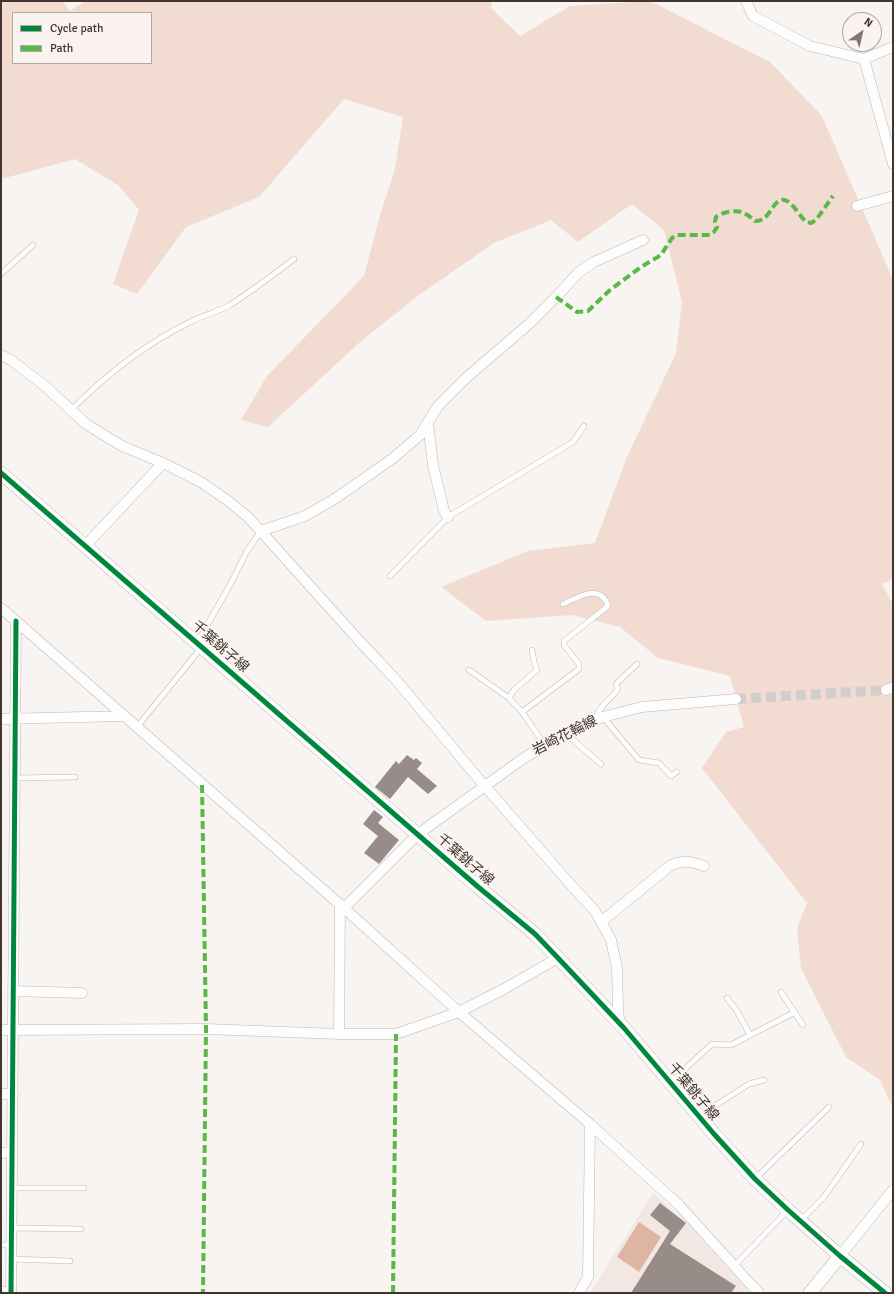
<!DOCTYPE html>
<html>
<head>
<meta charset="utf-8">
<style>
	body { margin:0 }
	#map { position:relative; width:894px; height:1294px; overflow:hidden; background:#f7f4f2; font-family:Signika,sans-serif }
	canvas { display:block }
	.frame { position:absolute; inset:0; border:2px solid #42352e; pointer-events:none }
	.legend { position:absolute; left:12px; top:12px; width:140px; height:52px; box-sizing:border-box; background:#faf3ef; border:1px solid #b0a7a2; margin:0; padding:5px 7px; list-style:none; font-size:12px; color:#42352e }
	.legend li { display:flex; align-items:center; gap:8px; height:20px }
	.legend b { width:20px; border:1px solid #b0a7a2 }
	.north { position:absolute; left:842px; top:12px; width:40px; height:40px; box-sizing:border-box; background:#faf3ef; border:1px solid #b0a7a2; border-radius:50%; rotate:34deg; font-size:11px; font-weight:700; line-height:16px; text-align:center; color:#42352e }
	.north::after { content:''; display:block; margin:auto; width:14px; height:18px; background:#817873; clip-path:polygon(50% 0,100% 100%,50% 72%,0 100%) }
</style>
</head>
<body>
<div id="map">
<canvas width="894" height="1294"></canvas>
<div class="frame"></div>
<ul class="legend">
<li><b style="height:5px;background:#00873e"></b>Cycle path</li>
<li><b style="height:5px;background:#58b947"></b>Path</li>
</ul>
<div class="north">N</div>
</div>
<script>
const ctx = document.querySelector('canvas').getContext('2d');
ctx.lineJoin = 'round';
function fill(path, color) { ctx.fillStyle = color; ctx.fill(path, 'evenodd'); }
function trace(path, color, width, dash) { ctx.strokeStyle = color; ctx.lineWidth = width; ctx.lineCap = dash ? 'butt' : 'round'; ctx.setLineDash(dash || []); ctx.stroke(path); }
function write(font, color, halo, rows, align = 'center') {
  ctx.font = font + ' Signika,"Noto Sans JP",sans-serif'; ctx.lineWidth = 4; ctx.setLineDash([]); ctx.textBaseline = 'middle'; ctx.strokeStyle = halo; ctx.fillStyle = color; for (const [text, x, y, turn = 0] of rows) {
    ctx.save(); ctx.translate(x, y); ctx.rotate((+turn || 0) * Math.PI / 180); ctx.textAlign = isNaN(turn) ? turn : align; if (halo) ctx.strokeText(text, 0, 0); ctx.fillText(text, 0, 0); ctx.restore();
  }
}
const built = new Path2D(`
	M 653,1193 L 685,1221 L 750,1293 L 590,1293 Z`);
const green = new Path2D(`
	M 1,1 L 62,1 L 70,11 L 85,1 L 492,1 L 491,8 L 520,36 L 570,6 L 650,1 L 770,62 L 822,116 L 893,280 L 893,579 L 882,584 L 893,604 L 893,1108 L 880,1080 L 846,1057 L 801,968 L 797,928 L 807,903 L 702,768 L 726,732 L 744,727 L 730,676 L 658,658 L 620,627 L 572,615 L 486,621 L 441,587 L 528,551 L 595,543 L 627,457 L 676,353 L 682,302 L 664,230 L 632,204 L 578,242 L 551,220 L 494,243 L 419,295 L 360,342 L 268,427 L 241,420 L 267,376 L 364,276 L 380,215 L 395,169 L 403,117 L 344,99 L 259,197 L 186,227 L 137,294 L 113,284 L 139,210 L 119,186 L 75,159 L 1,179 ZM 13,13 L 151,13 L 151,63 L 13,63 Z`);
const water = new Path2D(`
	M 639,1222 L 661,1237 L 639,1272 L 617,1257 Z`);
const building = new Path2D(`
	M 407,755 L 414,760 L 416,758 L 422,763 L 417,769 L 437,786 L 428,794 L 408,777 L 390,799 L 375,787 L 396,761 L 399,764 Z
	M 374,810 L 383,817 L 378,823 L 399,840 L 379,864 L 364,853 L 378,836 L 363,824 Z
	M 660,1203 L 686,1223 L 670,1244 L 736,1286 L 731,1293 L 631,1293 L 670,1231 L 650,1215 Z`);
const minorTunnel = new Path2D(`
	M 736,699 L 886,690`);
const service = new Path2D(`
	M 1,274 L 33,245
	M 71,410 C 106,375 145,344 190,322 C 203,315 218,312 230,305 C 252,291 273,275 294,259
	M 390,576 L 448,517 L 573,442 L 584,426
	M 197,643 L 230,585 L 247,551 L 261,531
	M 469,670 L 509,698 L 522,712 L 545,745
	M 509,698 L 514,690 L 537,670 L 534,662 L 532,650
	M 522,712 L 579,669 L 579,664 L 564,645 L 564,641 L 608,606 C 601,582 577,598 563,604
	M 603,717 L 639,760 L 659,763 L 671,776 L 677,772
	M 596,719 C 598,706 611,700 618,689 L 616,684 L 637,664
	M 137,727 L 201,648
	M 565,733 L 601,764
	M 15,778 L 75,777
	M 781,992 L 803,1025
	M 727,998 L 737,1011 L 750,1035
	M 671,1082 L 712,1044 L 731,1045 L 795,1012
	M 699,1116 L 749,1084 L 764,1080
	M 756,1178 L 829,1107
	M 12,1188 L 84,1188
	M 801,1220 L 824,1197 L 861,1144
	M 12,1228 L 81,1229
	M 1,1245 L 12,1245
	M 11,1259 L 70,1261
	M 734,1266 L 787,1211
	M 1,1289 L 11,1290`);
const minor = new Path2D(`
	M 746,1 L 753,16 L 810,46 L 864,59 L 893,47
	M 864,59 L 893,164
	M 857,206 L 893,196
	M 1,355 L 11,360 L 45,386 L 86,424 L 122,446 L 163,463 L 201,482 L 227,500 L 249,518 L 354,635 L 397,681 L 477,777 L 571,885 L 595,911 L 611,940 L 617,968 L 618,1011 L 620,1024
	M 428,423 L 433,465 L 444,511 L 448,517
	M 261,531 L 305,516 L 336,498 L 392,459 L 420,435 L 438,406 L 466,378 L 530,323 L 556,297 L 579,272 L 594,262 L 643,240
	M 85,546 L 163,463
	M 1,608 L 344,908 L 459,1012 L 590,1124 L 679,1205 L 745,1278 L 759,1293
	M 886,690 L 893,687
	M 1,719 L 124,716
	M 344,908 L 418,834 L 524,758 L 565,733 L 603,717 L 642,707 L 736,699
	M 601,922 L 671,865 C 685,860 690,861 704,866
	M 13,991 L 82,993
	M 1,1030 L 206,1029 L 339,1034 L 396,1034 L 459,1012 L 504,989 L 558,958
	M 339,1034 L 340,904
	M 1,1094 L 13,1094
	M 1,1153 L 12,1152
	M 840,1256 L 893,1190
	M 11,1293 L 16,621
	M 579,1293 L 588,1277 L 590,1124`);
const tertiary = new Path2D(`
	M 1,473 L 477,886 L 535,934 L 558,958 L 624,1028 L 714,1134 L 755,1179 L 788,1210 L 840,1256 L 885,1293
	M 810,1293 L 840,1256`);
const quiet = new Path2D(`
	M 556,297 L 577,312 L 588,311 L 610,290 L 641,267 L 661,255 L 672,238 L 677,235 L 710,235 L 714,232 L 717,227 L 715,222 L 716,217 C 722,212 737,209 744,213 C 748,215 752,218 755,221 C 757,221 759,221 761,220 C 771,217 775,194 787,201 C 794,205 800,216 806,222 L 811,223 L 816,220 L 833,196
	M 202,785 L 206,1029 L 203,1293
	M 393,1293 L 396,1034`);
const cycleway = new Path2D(`
	M 1,473 L 477,886 L 535,934 L 558,958 L 624,1028 L 714,1134 L 755,1179 L 788,1210 L 840,1256 L 885,1293
	M 11,1293 L 16,621`);
const streetNames = [
	["千葉銚子線",220,647,41],
	["岩崎花輪線",565,736,-27],
	["千葉銚子線",465,860,41],
	["千葉銚子線",693,1092,50]
];
fill(built, '#f2e7e2');
fill(green, '#f2dbd0');
fill(water, '#deb5a2');
fill(building, '#978c87');
trace(minorTunnel, '#d3cecb', 10, [10, 5]);
trace(service, '#beb7b3', 6);
trace(minor, '#beb7b3', 11);
trace(tertiary, '#beb7b3', 14);
trace(service, '#fefdfd', 5);
trace(minor, '#fefdfd', 10);
trace(tertiary, '#fefdfd', 13);
trace(quiet, '#58b947', 4, [8, 4]);
trace(cycleway, '#00873e', 5);
write('14px', '#42352e', '#faf3ef', streetNames);
</script>
</body>
</html>
